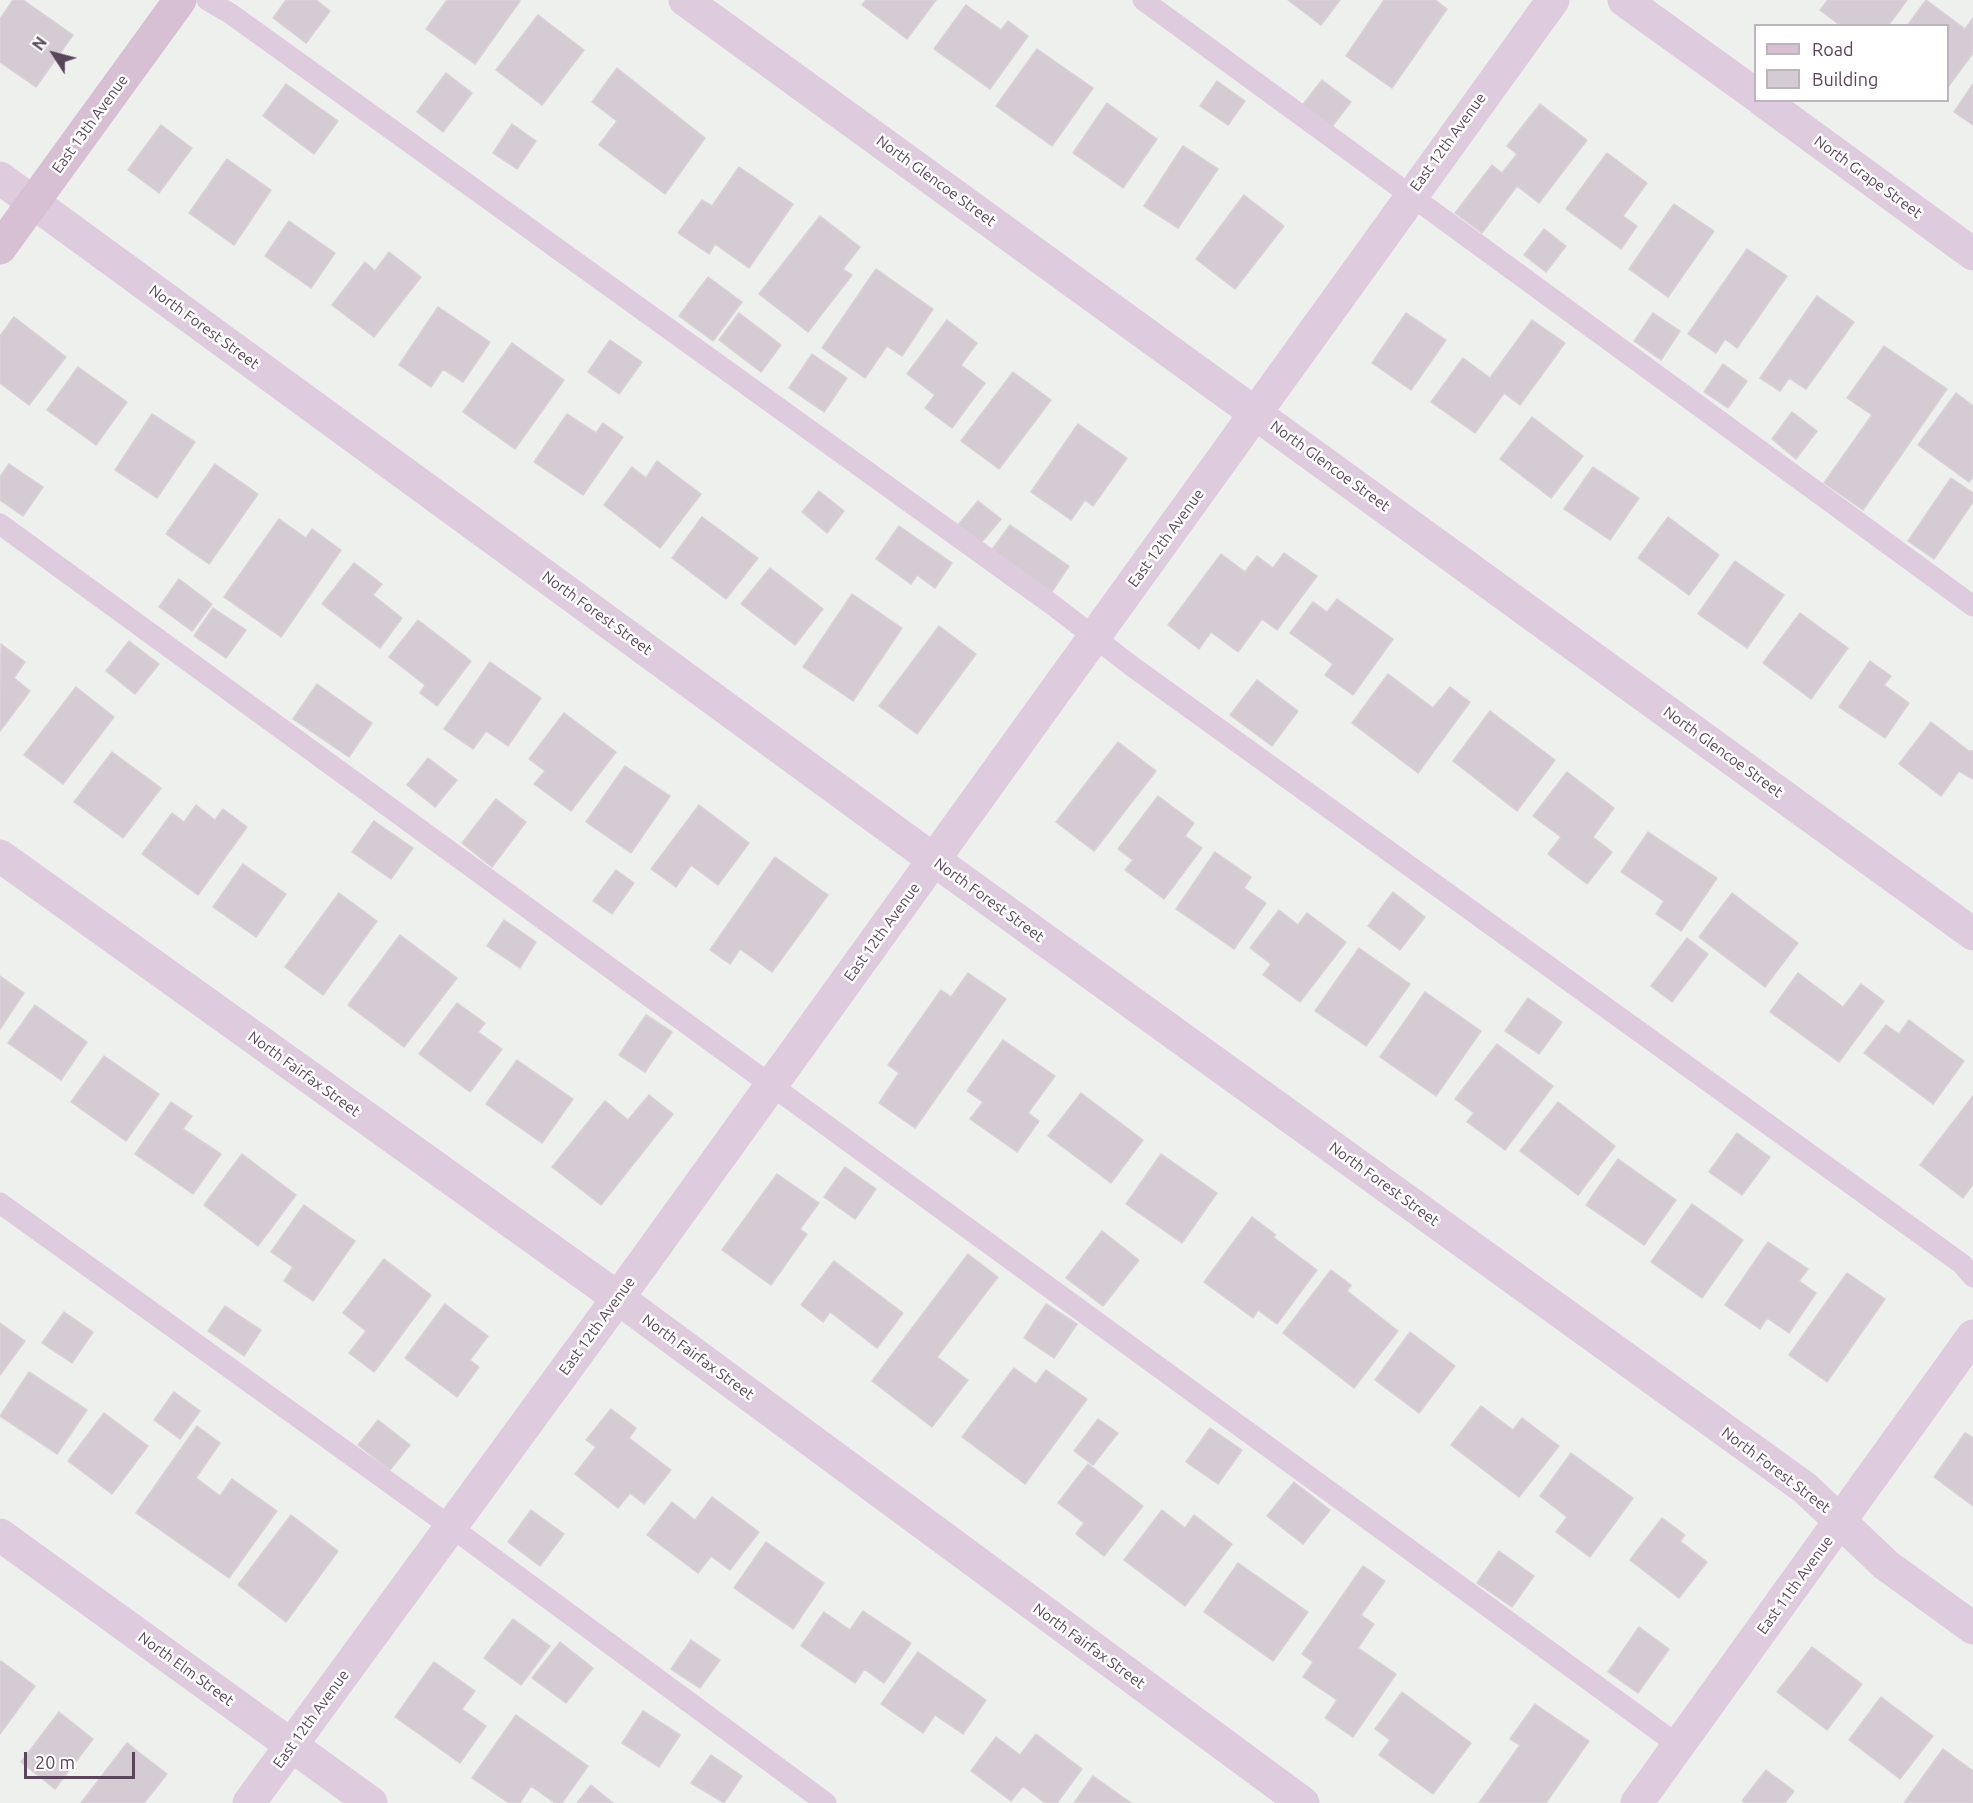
<!DOCTYPE html>
<html>
<head>
<meta charset="utf-8">
<style>
	body { margin:0 }
	#map { position:relative; width:1973px; height:1803px; overflow:hidden; background:#eef0ed; font-family:Ubuntu,sans-serif }
	canvas { display:block }
	.legend { position:absolute; left:1754px; top:24px; width:195px; height:78px; box-sizing:border-box; background:#fff; border:2px solid #bdb5bd; margin:0; padding:8px 10px; list-style:none; font-size:18px; color:#5b455a }
	.legend li { display:flex; align-items:center; gap:12px; height:30px }
	.legend b { width:30px; border:2px solid #bdb5bd }
	.north { position:absolute; left:24px; top:24px; width:60px; height:60px; -webkit-text-stroke:4px #fff; paint-order:stroke; rotate:306deg; font-size:16px; font-weight:700; line-height:24px; text-align:center; color:#5b455a }
	.north::after { content:''; display:block; margin:auto; width:21px; height:27px; background:#5b455a; clip-path:polygon(50% 0,100% 100%,50% 72%,0 100%) }
	.scale { position:absolute; left:24px; top:1752px; width:111px; height:27px; box-sizing:border-box; border:3px solid #5b455a; border-top:0; padding-left:8px; font-size:18px; line-height:21px; white-space:nowrap; color:#5b455a; -webkit-text-stroke:4px #fff; paint-order:stroke }
</style>
</head>
<body>
<div id="map">
<canvas width="1973" height="1803"></canvas>
<ul class="legend">
<li><b style="height:8px;background:#d7bfd4"></b>Road</li>
<li><b style="height:16px;background:#d5ccd3"></b>Building</li>
</ul>
<div class="north">N</div>
<div class="scale">20 m</div>
</div>
<script>
const ctx = document.querySelector('canvas').getContext('2d');
ctx.lineJoin = 'round';
function fill(path, color) { ctx.fillStyle = color; ctx.fill(path, 'evenodd'); }
function trace(path, color, width, dash) { ctx.strokeStyle = color; ctx.lineWidth = width; ctx.lineCap = dash ? 'butt' : 'round'; ctx.setLineDash(dash || []); ctx.stroke(path); }
function write(font, color, halo, rows, align = 'center') {
  ctx.font = font + ' Ubuntu,sans-serif'; ctx.lineWidth = 5; ctx.setLineDash([]); ctx.textBaseline = 'middle'; ctx.strokeStyle = halo; ctx.fillStyle = color; for (const [text, x, y, turn = 0] of rows) {
    ctx.save(); ctx.translate(x, y); ctx.rotate((+turn || 0) * Math.PI / 180); ctx.textAlign = isNaN(turn) ? turn : align; if (halo) ctx.strokeText(text, 0, 0); ctx.fillText(text, 0, 0); ctx.restore();
  }
}
const building = new Path2D(`
	M 13,0 L 23,0 L 73,35 L 36,87 L 0,62 L 0,19 Z
	M 286,0 L 316,0 L 330,11 L 306,43 L 273,18 Z
	M 447,0 L 518,0 L 520,1 L 475,64 L 426,29 Z
	M 866,0 L 936,0 L 907,39 L 862,5 Z
	M 1288,0 L 1340,0 L 1321,25 Z
	M 1384,0 L 1435,0 L 1447,9 L 1392,88 L 1346,56 Z
	M 1828,0 L 1907,0 L 1888,26 L 1841,26 L 1820,10 Z
	M 1926,0 L 1965,29 L 1973,18 L 1973,53 L 1948,87 L 1948,26 L 1907,26 Z
	M 966,5 L 1001,30 L 1008,21 L 1028,36 L 990,89 L 934,49 Z
	M 538,15 L 584,50 L 542,105 L 496,70 Z
	M 1037,49 L 1093,88 L 1052,146 L 996,106 Z
	M 617,68 L 705,138 L 665,194 L 599,145 L 617,121 L 592,102 Z
	M 446,73 L 472,93 L 443,132 L 417,112 Z
	M 1322,80 L 1351,102 L 1330,129 L 1301,107 Z
	M 1217,81 L 1245,101 L 1228,125 L 1200,106 Z
	M 286,84 L 338,121 L 314,154 L 263,116 Z
	M 1973,84 L 1973,125 L 1954,112 Z
	M 1107,103 L 1157,139 L 1123,188 L 1073,153 Z
	M 1540,104 L 1587,140 L 1539,203 L 1517,186 L 1482,233 L 1455,213 L 1492,165 L 1502,173 L 1517,154 L 1507,146 Z
	M 512,124 L 536,141 L 517,169 L 493,153 Z
	M 161,125 L 192,148 L 159,193 L 128,170 Z
	M 1183,146 L 1218,169 L 1178,228 L 1144,206 Z
	M 1607,153 L 1647,183 L 1623,216 L 1637,226 L 1621,249 L 1566,209 Z
	M 227,159 L 271,190 L 234,245 L 189,213 Z
	M 739,167 L 793,204 L 749,268 L 715,244 L 709,254 L 678,233 L 702,200 L 712,206 Z
	M 1244,195 L 1284,226 L 1235,289 L 1196,259 Z
	M 1674,204 L 1714,231 L 1668,297 L 1629,269 Z
	M 820,216 L 860,247 L 843,269 L 852,275 L 808,332 L 759,294 Z
	M 289,221 L 335,253 L 311,288 L 265,256 Z
	M 1544,229 L 1566,246 L 1546,272 L 1524,255 Z
	M 1747,249 L 1787,276 L 1737,348 L 1725,339 L 1716,353 L 1688,334 Z
	M 389,252 L 421,277 L 374,337 L 332,305 L 365,262 L 375,271 Z
	M 876,269 L 933,309 L 902,356 L 887,346 L 865,378 L 822,348 Z
	M 708,277 L 742,302 L 713,341 L 679,316 Z
	M 1817,296 L 1854,322 L 1806,389 L 1789,378 L 1780,391 L 1760,378 Z
	M 438,307 L 490,342 L 463,382 L 443,369 L 431,387 L 399,365 Z
	M 739,313 L 781,345 L 761,372 L 719,340 Z
	M 1406,313 L 1446,340 L 1411,390 L 1372,363 Z
	M 1653,313 L 1680,331 L 1661,360 L 1634,341 Z
	M 14,317 L 66,357 L 29,405 L 0,383 L 0,336 Z
	M 947,320 L 977,343 L 961,365 L 985,383 L 952,428 L 925,408 L 935,395 L 907,374 Z
	M 1532,320 L 1565,343 L 1520,405 L 1504,393 L 1475,433 L 1431,402 L 1463,358 L 1490,378 Z
	M 610,340 L 642,362 L 619,394 L 588,372 Z
	M 512,343 L 564,380 L 515,449 L 463,412 Z
	M 1884,346 L 1947,389 L 1863,510 L 1824,483 L 1872,415 L 1847,398 Z
	M 812,354 L 847,378 L 824,412 L 789,388 Z
	M 1723,364 L 1747,381 L 1728,408 L 1704,392 Z
	M 78,367 L 127,402 L 96,445 L 47,410 Z
	M 1013,372 L 1051,400 L 999,469 L 961,441 Z
	M 1956,393 L 1973,406 L 1973,477 L 1969,482 L 1918,445 Z
	M 1792,412 L 1817,431 L 1796,459 L 1772,439 Z
	M 152,414 L 195,442 L 157,498 L 115,470 Z
	M 567,414 L 596,433 L 603,423 L 623,437 L 583,495 L 534,462 Z
	M 1532,417 L 1583,456 L 1551,498 L 1500,459 Z
	M 1078,424 L 1127,458 L 1093,506 L 1085,500 L 1071,520 L 1031,492 Z
	M 657,461 L 701,494 L 660,548 L 604,505 L 632,467 L 646,478 Z
	M 9,464 L 43,487 L 23,516 L 0,500 L 0,477 Z
	M 215,464 L 258,494 L 209,564 L 166,534 Z
	M 1593,467 L 1639,498 L 1610,540 L 1564,509 Z
	M 1951,478 L 1973,493 L 1973,502 L 1934,559 L 1908,541 Z
	M 819,491 L 844,511 L 827,533 L 802,512 Z
	M 978,501 L 1001,519 L 981,543 L 958,525 Z
	M 702,517 L 758,558 L 726,599 L 672,558 Z
	M 1668,517 L 1719,555 L 1689,595 L 1638,558 Z
	M 279,519 L 306,538 L 312,529 L 341,550 L 281,637 L 224,597 Z
	M 1010,525 L 1069,566 L 1051,593 L 991,551 Z
	M 899,526 L 952,563 L 935,588 L 917,575 L 911,584 L 876,559 Z
	M 1284,553 L 1317,576 L 1277,630 L 1262,619 L 1238,652 L 1211,632 L 1199,649 L 1168,625 L 1221,554 L 1245,572 L 1257,556 L 1273,568 Z
	M 1735,561 L 1784,595 L 1747,648 L 1698,614 Z
	M 354,563 L 382,584 L 373,595 L 402,618 L 380,648 L 322,604 Z
	M 770,568 L 823,609 L 795,645 L 741,604 Z
	M 179,579 L 212,604 L 192,631 L 159,607 Z
	M 852,594 L 902,628 L 853,701 L 803,667 Z
	M 1337,599 L 1393,639 L 1353,695 L 1325,675 L 1333,664 L 1290,633 L 1313,602 L 1327,612 Z
	M 213,608 L 246,630 L 226,658 L 194,636 Z
	M 1800,613 L 1848,648 L 1811,699 L 1763,663 Z
	M 418,620 L 471,661 L 437,706 L 420,693 L 425,685 L 389,657 Z
	M 939,626 L 976,654 L 917,734 L 879,706 Z
	M 129,641 L 159,664 L 135,694 L 106,671 Z
	M 1,644 L 25,662 L 14,678 L 30,691 L 0,731 Z
	M 1870,661 L 1891,676 L 1884,685 L 1909,703 L 1885,738 L 1839,707 Z
	M 490,662 L 541,698 L 508,746 L 486,731 L 473,749 L 444,729 Z
	M 1388,674 L 1433,708 L 1450,687 L 1470,702 L 1418,773 L 1352,723 Z
	M 1257,680 L 1298,711 L 1272,746 L 1230,715 Z
	M 317,684 L 372,723 L 349,757 L 293,719 Z
	M 76,687 L 114,717 L 63,784 L 24,755 Z
	M 1490,711 L 1555,760 L 1517,811 L 1453,761 Z
	M 564,713 L 616,752 L 571,811 L 534,784 L 545,771 L 529,759 Z
	M 1931,722 L 1969,751 L 1973,751 L 1973,779 L 1959,771 L 1941,796 L 1899,764 Z
	M 1118,742 L 1156,771 L 1094,851 L 1056,822 Z
	M 112,752 L 161,788 L 123,838 L 74,802 Z
	M 428,758 L 457,780 L 435,807 L 407,785 Z
	M 625,766 L 670,796 L 631,853 L 586,822 Z
	M 1567,772 L 1614,808 L 1593,837 L 1612,852 L 1587,884 L 1548,854 L 1561,837 L 1533,816 Z
	M 1158,796 L 1194,823 L 1185,836 L 1202,848 L 1164,899 L 1125,870 L 1133,860 L 1118,849 Z
	M 496,799 L 526,822 L 492,867 L 462,843 Z
	M 196,805 L 215,820 L 223,809 L 247,827 L 198,895 L 142,854 L 172,813 L 184,822 Z
	M 699,805 L 749,843 L 718,885 L 691,865 L 676,887 L 651,869 Z
	M 374,821 L 413,848 L 391,879 L 352,852 Z
	M 1648,832 L 1717,878 L 1681,931 L 1656,914 L 1664,901 L 1621,872 Z
	M 1215,852 L 1251,877 L 1244,888 L 1266,903 L 1234,949 L 1176,909 Z
	M 775,857 L 828,895 L 772,972 L 740,949 L 730,964 L 710,950 Z
	M 243,864 L 286,894 L 256,937 L 213,907 Z
	M 616,870 L 634,883 L 612,914 L 593,901 Z
	M 1393,892 L 1425,917 L 1400,950 L 1368,926 Z
	M 339,893 L 377,921 L 323,995 L 285,967 Z
	M 1732,893 L 1798,943 L 1765,987 L 1699,937 Z
	M 1279,910 L 1298,925 L 1307,913 L 1346,942 L 1300,1002 L 1263,975 L 1271,964 L 1250,948 Z
	M 504,920 L 536,942 L 520,968 L 487,946 Z
	M 400,935 L 457,978 L 404,1047 L 348,1005 Z
	M 1687,938 L 1708,954 L 1672,1002 L 1651,986 Z
	M 1359,948 L 1410,984 L 1366,1046 L 1315,1011 Z
	M 968,973 L 1006,999 L 915,1128 L 879,1103 L 899,1073 L 888,1065 L 941,990 L 951,997 Z
	M 1798,973 L 1843,1007 L 1861,984 L 1884,1001 L 1839,1062 L 1770,1012 Z
	M 0,976 L 24,993 L 0,1029 Z
	M 1425,992 L 1481,1031 L 1436,1096 L 1380,1057 Z
	M 1528,998 L 1562,1022 L 1539,1054 L 1505,1031 Z
	M 457,1003 L 485,1023 L 478,1032 L 502,1049 L 470,1092 L 419,1054 Z
	M 35,1005 L 87,1042 L 61,1080 L 8,1043 Z
	M 646,1015 L 672,1032 L 645,1072 L 619,1055 Z
	M 1909,1020 L 1964,1061 L 1933,1104 L 1864,1053 L 1886,1025 L 1899,1034 Z
	M 1003,1040 L 1055,1076 L 1028,1113 L 1039,1121 L 1017,1152 L 970,1119 L 983,1102 L 967,1091 Z
	M 1497,1044 L 1553,1086 L 1505,1150 L 1467,1122 L 1474,1113 L 1455,1099 Z
	M 104,1056 L 159,1094 L 126,1141 L 71,1102 Z
	M 517,1060 L 573,1099 L 542,1143 L 486,1104 Z
	M 1081,1093 L 1143,1140 L 1111,1183 L 1048,1136 Z
	M 649,1095 L 673,1114 L 601,1205 L 552,1167 L 605,1101 L 628,1120 Z
	M 1973,1096 L 1973,1184 L 1963,1198 L 1920,1165 Z
	M 171,1102 L 192,1116 L 183,1129 L 221,1154 L 193,1194 L 135,1154 Z
	M 1558,1102 L 1615,1146 L 1578,1195 L 1520,1151 Z
	M 1737,1133 L 1770,1157 L 1742,1195 L 1709,1172 Z
	M 242,1154 L 296,1195 L 258,1246 L 204,1205 Z
	M 1161,1154 L 1217,1193 L 1182,1243 L 1126,1204 Z
	M 1618,1159 L 1676,1200 L 1644,1245 L 1586,1205 Z
	M 845,1167 L 876,1189 L 855,1219 L 824,1197 Z
	M 777,1174 L 819,1203 L 800,1229 L 807,1234 L 771,1285 L 722,1250 Z
	M 1692,1204 L 1743,1240 L 1702,1298 L 1651,1262 Z
	M 304,1205 L 355,1241 L 313,1301 L 284,1281 L 293,1267 L 271,1252 Z
	M 1252,1217 L 1276,1235 L 1273,1237 L 1317,1270 L 1277,1324 L 1258,1310 L 1253,1318 L 1204,1282 Z
	M 1102,1231 L 1139,1260 L 1103,1306 L 1066,1278 Z
	M 1768,1242 L 1808,1269 L 1799,1281 L 1816,1293 L 1789,1333 L 1767,1318 L 1760,1329 L 1725,1305 Z
	M 968,1254 L 998,1277 L 937,1357 L 968,1380 L 932,1427 L 872,1381 Z
	M 384,1259 L 431,1295 L 374,1372 L 349,1353 L 366,1331 L 343,1313 Z
	M 834,1261 L 903,1313 L 877,1348 L 830,1312 L 823,1322 L 801,1305 Z
	M 1331,1270 L 1351,1285 L 1347,1291 L 1398,1331 L 1354,1388 L 1283,1333 Z
	M 1847,1273 L 1885,1299 L 1827,1382 L 1789,1355 Z
	M 445,1304 L 488,1336 L 470,1360 L 479,1367 L 457,1397 L 405,1358 Z
	M 1046,1304 L 1077,1324 L 1054,1358 L 1024,1338 Z
	M 225,1306 L 261,1330 L 244,1356 L 208,1331 Z
	M 64,1312 L 93,1332 L 72,1363 L 42,1343 Z
	M 0,1323 L 25,1341 L 0,1375 Z
	M 1410,1332 L 1455,1366 L 1419,1413 L 1375,1380 Z
	M 1014,1368 L 1036,1384 L 1046,1370 L 1087,1399 L 1025,1484 L 962,1437 Z
	M 29,1372 L 87,1410 L 57,1454 L 0,1416 Z
	M 174,1392 L 200,1411 L 180,1439 L 154,1420 Z
	M 1481,1406 L 1513,1430 L 1522,1418 L 1559,1446 L 1519,1497 L 1451,1445 Z
	M 611,1409 L 636,1428 L 629,1438 L 671,1470 L 644,1504 L 630,1493 L 618,1508 L 575,1474 L 596,1447 L 586,1440 Z
	M 104,1413 L 148,1446 L 112,1494 L 68,1461 Z
	M 1098,1419 L 1118,1433 L 1093,1465 L 1074,1451 Z
	M 378,1420 L 410,1445 L 390,1470 L 358,1445 Z
	M 197,1426 L 220,1443 L 196,1478 L 220,1496 L 232,1479 L 277,1511 L 229,1578 L 136,1513 Z
	M 1210,1428 L 1242,1450 L 1218,1484 L 1186,1462 Z
	M 1965,1433 L 1973,1438 L 1973,1506 L 1934,1477 Z
	M 1571,1453 L 1633,1498 L 1590,1557 L 1556,1532 L 1567,1517 L 1540,1496 Z
	M 1088,1464 L 1143,1506 L 1104,1556 L 1076,1534 L 1084,1523 L 1058,1503 Z
	M 1294,1482 L 1330,1510 L 1303,1544 L 1267,1516 Z
	M 712,1497 L 759,1532 L 730,1570 L 711,1556 L 698,1573 L 647,1535 L 672,1502 L 695,1520 Z
	M 531,1510 L 564,1534 L 540,1566 L 508,1542 Z
	M 1162,1510 L 1185,1528 L 1194,1515 L 1232,1544 L 1185,1606 L 1124,1560 Z
	M 291,1515 L 338,1551 L 286,1622 L 238,1585 Z
	M 1662,1518 L 1685,1535 L 1680,1541 L 1707,1562 L 1679,1598 L 1630,1560 Z
	M 766,1542 L 824,1583 L 793,1629 L 734,1588 Z
	M 1499,1551 L 1534,1576 L 1512,1607 L 1477,1583 Z
	M 1238,1563 L 1308,1612 L 1273,1661 L 1204,1612 Z
	M 1363,1566 L 1385,1581 L 1361,1615 L 1374,1624 L 1358,1648 L 1396,1674 L 1353,1737 L 1325,1718 L 1337,1700 L 1303,1677 L 1313,1662 L 1302,1654 Z
	M 863,1611 L 911,1643 L 884,1683 L 864,1669 L 855,1683 L 801,1646 L 824,1612 L 850,1630 Z
	M 513,1619 L 550,1646 L 521,1685 L 484,1658 Z
	M 1639,1627 L 1669,1649 L 1638,1693 L 1608,1672 Z
	M 691,1640 L 720,1660 L 700,1688 L 671,1669 Z
	M 560,1642 L 593,1668 L 566,1703 L 532,1678 Z
	M 1812,1647 L 1862,1684 L 1827,1730 L 1777,1692 Z
	M 918,1652 L 986,1700 L 963,1734 L 935,1715 L 923,1733 L 881,1704 Z
	M 1,1661 L 35,1686 L 0,1734 L 0,1662 Z
	M 434,1662 L 475,1691 L 462,1709 L 486,1726 L 460,1763 L 395,1717 Z
	M 1402,1692 L 1471,1743 L 1433,1794 L 1379,1755 L 1390,1740 L 1375,1729 Z
	M 1881,1697 L 1933,1736 L 1900,1779 L 1849,1740 Z
	M 1535,1704 L 1589,1741 L 1546,1803 L 1479,1803 L 1520,1745 L 1510,1739 Z
	M 643,1711 L 680,1735 L 659,1767 L 622,1743 Z
	M 59,1712 L 93,1739 L 55,1789 L 21,1762 Z
	M 516,1715 L 588,1766 L 562,1803 L 555,1803 L 531,1786 L 520,1803 L 509,1803 L 472,1778 Z
	M 1036,1734 L 1082,1769 L 1057,1803 L 1045,1803 L 1023,1786 L 1011,1801 L 971,1771 L 996,1737 L 1020,1755 Z
	M 127,1743 L 167,1774 L 144,1803 L 81,1803 Z
	M 1943,1749 L 1973,1771 L 1973,1803 L 1904,1803 Z
	M 711,1755 L 742,1776 L 724,1803 L 691,1783 Z
	M 1766,1770 L 1794,1791 L 1785,1803 L 1745,1803 L 1742,1801 Z
	M 1093,1776 L 1131,1803 L 1074,1803 Z
	M 591,1785 L 613,1803 L 577,1803 Z`);
const lane = new Path2D(`
	M 207,0 L 231,14 L 1054,606 L 1133,667 L 1962,1264 L 1973,1277
	M 1143,0 L 1973,606
	M 0,524 L 1678,1745
	M 0,1203 L 451,1527 L 826,1803`);
const street = new Path2D(`
	M 685,0 L 1973,934
	M 1624,0 L 1756,95
	M 1762,100 L 1973,254
	M 0,178 L 934,860 L 1805,1488 L 1886,1565 L 1973,1628
	M 0,856 L 618,1298 L 1303,1803
	M 0,1535 L 371,1803
	M 249,1803 L 618,1298 L 1553,0
	M 1637,1803 L 1973,1336`);
const secondary = new Path2D(`
	M 0,248 L 180,0`);
const streetNames = [
	["East 13th Avenue",90,124,-54],
	["East 12th Avenue",1448,142,-54],
	["North Grape Street",1868,177,36],
	["North Glencoe Street",936,181,36],
	["North Forest Street",204,327,36],
	["North Glencoe Street",1330,466,36],
	["East 12th Avenue",1166,538,-54],
	["North Forest Street",597,613,36],
	["North Glencoe Street",1723,752,36],
	["North Forest Street",989,900,36],
	["East 12th Avenue",882,932,-54],
	["North Fairfax Street",304,1074,36],
	["North Forest Street",1384,1184,36],
	["East 12th Avenue",597,1326,-54],
	["North Fairfax Street",698,1357,36],
	["North Forest Street",1776,1470,37],
	["East 11th Avenue",1795,1585,-54],
	["North Fairfax Street",1089,1646,36],
	["North Elm Street",186,1669,36],
	["East 12th Avenue",311,1719,-54]
];
fill(building, '#d5ccd3');
trace(building, '#d9d1d7', 1.5);
trace(lane, '#decbdd', 21);
trace(street, '#decbdd', 33);
trace(secondary, '#d7bfd4', 33);
write('15px', '#5b455a', '#fff', streetNames);
</script>
</body>
</html>
